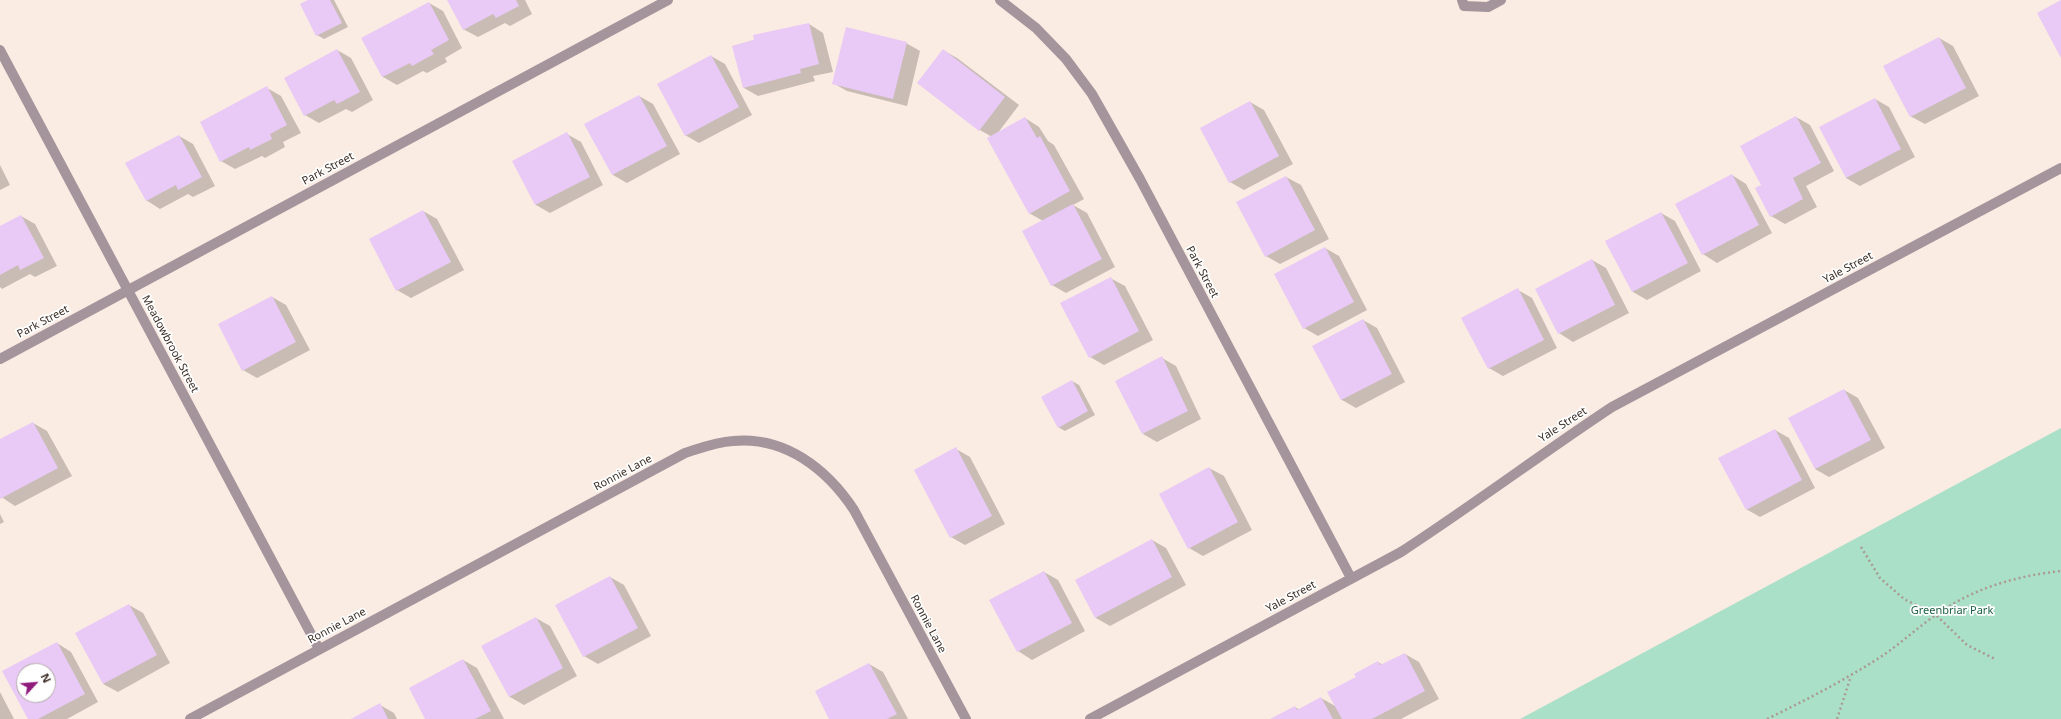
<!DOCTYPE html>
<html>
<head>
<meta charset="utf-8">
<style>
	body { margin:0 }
	#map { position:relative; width:2061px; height:719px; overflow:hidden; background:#faebe3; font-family:"Noto Sans",sans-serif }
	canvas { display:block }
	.north { position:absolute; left:16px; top:663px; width:40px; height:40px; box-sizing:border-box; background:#fff; border:1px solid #b1aba8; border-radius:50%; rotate:64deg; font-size:11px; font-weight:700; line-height:16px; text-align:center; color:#3b2d25 }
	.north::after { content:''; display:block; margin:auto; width:14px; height:18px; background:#8f1c7d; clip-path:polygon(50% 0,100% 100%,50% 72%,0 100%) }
</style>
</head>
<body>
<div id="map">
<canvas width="2061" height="719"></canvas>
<div class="north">N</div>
</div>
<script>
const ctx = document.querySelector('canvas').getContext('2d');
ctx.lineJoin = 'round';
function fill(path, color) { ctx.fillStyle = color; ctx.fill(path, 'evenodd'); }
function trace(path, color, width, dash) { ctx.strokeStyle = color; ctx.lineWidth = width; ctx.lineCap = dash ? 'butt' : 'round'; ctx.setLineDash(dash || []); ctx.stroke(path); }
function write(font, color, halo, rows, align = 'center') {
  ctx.font = font + ' "Noto Sans",sans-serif'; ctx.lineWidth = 3.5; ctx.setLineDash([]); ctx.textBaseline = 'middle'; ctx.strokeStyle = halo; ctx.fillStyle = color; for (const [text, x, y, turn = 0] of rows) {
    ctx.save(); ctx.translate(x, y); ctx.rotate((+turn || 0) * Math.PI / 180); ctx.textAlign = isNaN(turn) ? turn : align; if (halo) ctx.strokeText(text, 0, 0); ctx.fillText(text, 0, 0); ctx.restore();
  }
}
const green = new Path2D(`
	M 2061,428 L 2061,719 L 1520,719 Z`);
const shadow = new Path2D(`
	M 311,0 L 334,0 L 348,27 L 324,39 L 317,35 Z
	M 448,0 L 525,0 L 532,14 L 510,26 L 505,23 L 478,37 L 463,29 Z
	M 429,3 L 443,11 L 462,48 L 445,58 L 447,62 L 427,73 L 423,71 L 397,85 L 383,77 L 363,38 Z
	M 809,24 L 823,33 L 833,72 L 813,76 L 815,81 L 758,96 L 744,88 L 733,46 Z
	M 1939,38 L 1953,46 L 1979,96 L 1925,124 L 1910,116 Z
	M 906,43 L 920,51 L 907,106 L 847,91 L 833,83 Z
	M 337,50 L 351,58 L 373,100 L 352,112 L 346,109 L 319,123 L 305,115 Z
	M 943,50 L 957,58 L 1019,105 L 997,134 L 1025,118 L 1039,127 L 1048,141 L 1054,145 L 1084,199 L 1073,205 L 1087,213 L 1115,267 L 1066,293 L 1052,285 L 1043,221 L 1029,213 L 992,137 L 980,130 L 918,83 Z
	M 711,56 L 725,64 L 752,115 L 699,143 L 685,135 Z
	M 267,88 L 281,96 L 301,133 L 283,142 L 285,147 L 265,158 L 262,156 L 235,169 L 221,161 Z
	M 639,96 L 653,104 L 680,154 L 627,183 L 613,175 Z
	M 1875,99 L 1889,107 L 1915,157 L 1860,186 L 1846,178 Z
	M 1250,102 L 1264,110 L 1293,164 L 1244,190 L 1230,182 Z
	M 1796,117 L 1810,125 L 1834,171 L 1806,186 L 1817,207 L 1785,224 L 1771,216 L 1763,186 Z
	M 567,134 L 581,142 L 603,185 L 550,213 L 536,205 L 513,162 Z
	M 179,136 L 193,144 L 215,186 L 193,197 L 188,194 L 160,209 L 146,200 Z
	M 0,165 L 10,185 L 0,190 Z
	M 1732,175 L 1746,184 L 1772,233 L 1717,263 L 1703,254 L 1677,205 Z
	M 1286,177 L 1301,185 L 1329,239 L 1280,264 L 1266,256 L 1237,203 Z
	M 423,211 L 437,219 L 464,270 L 411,298 L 397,290 Z
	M 1661,213 L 1675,221 L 1701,271 L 1647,300 L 1633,292 L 1606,242 Z
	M 21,216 L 35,224 L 57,266 L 35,277 L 30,274 L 2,289 L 0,287 L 0,227 Z
	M 1325,248 L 1339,256 L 1367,310 L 1318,336 L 1304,328 Z
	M 1592,260 L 1606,268 L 1629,313 L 1573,342 L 1559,333 Z
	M 1110,278 L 1125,286 L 1153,340 L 1104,365 L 1090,357 Z
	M 1518,290 L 1532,298 L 1557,348 L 1503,376 L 1489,368 Z
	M 272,297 L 286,305 L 310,350 L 257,378 L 243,370 Z
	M 1363,320 L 1377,328 L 1405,382 L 1356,408 L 1342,400 L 1313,346 Z
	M 1162,358 L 1176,366 L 1201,419 L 1157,442 L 1143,434 Z
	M 1072,381 L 1079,385 L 1095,415 L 1065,431 L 1058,427 Z
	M 1844,390 L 1858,398 L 1885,448 L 1829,477 L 1815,469 Z
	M 33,423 L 47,431 L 72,476 L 15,506 L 0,496 L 0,440 Z
	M 1775,430 L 1789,438 L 1815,488 L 1760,517 L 1746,509 Z
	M 956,449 L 970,457 L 1005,524 L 965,545 L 951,537 Z
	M 1209,468 L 1224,476 L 1252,530 L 1203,556 L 1189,548 Z
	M 0,514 L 4,522 L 0,524 Z
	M 1152,540 L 1166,548 L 1186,585 L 1110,626 L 1096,618 L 1076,580 Z
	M 1044,572 L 1058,580 L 1085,631 L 1032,660 L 1018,651 Z
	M 610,577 L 624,585 L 651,636 L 598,664 L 584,656 Z
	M 129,605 L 143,613 L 170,663 L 118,692 L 103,684 Z
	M 536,618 L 550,626 L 577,676 L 524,705 L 510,697 L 483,646 Z
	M 57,643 L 71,652 L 98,702 L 67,719 L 29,719 L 4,672 ZM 24,671 L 48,671 L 48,695 L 24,695 Z
	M 1405,654 L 1419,662 L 1439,699 L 1401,719 L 1272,719 L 1295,707 L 1300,710 L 1321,698 L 1337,707 L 1357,678 L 1378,662 L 1383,665 Z
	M 463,660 L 477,668 L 504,719 L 426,719 Z
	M 869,664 L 883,672 L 908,719 L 830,719 Z
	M 0,692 L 14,719 L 0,719 Z
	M 380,705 L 394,713 L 397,719 L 353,719 Z`);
const building = new Path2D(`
	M 308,0 L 330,0 L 342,23 L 316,36 L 300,4 Z
	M 447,0 L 516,0 L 519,6 L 496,18 L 493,14 L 463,30 Z
	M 2061,0 L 2061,58 L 2037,13 Z
	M 429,2 L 449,40 L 431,50 L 434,54 L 412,66 L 410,63 L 382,77 L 361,38 Z
	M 809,23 L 819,64 L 800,69 L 801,73 L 743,88 L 732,46 L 754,40 L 753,35 Z
	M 846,27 L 907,42 L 893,99 L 832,84 Z
	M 1939,37 L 1966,88 L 1910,117 L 1883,66 Z
	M 337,49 L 360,92 L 337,104 L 334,100 L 304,116 L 284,78 Z
	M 943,49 L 1005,97 L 979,131 L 917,83 Z
	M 711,55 L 739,107 L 685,136 L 657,84 Z
	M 267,86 L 287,125 L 270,134 L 272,139 L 250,150 L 249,147 L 220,162 L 200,122 Z
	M 639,95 L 667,146 L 612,175 L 584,124 Z
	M 1875,98 L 1901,149 L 1846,178 L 1819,127 Z
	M 1250,101 L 1279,156 L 1229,183 L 1200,128 Z
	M 1796,116 L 1821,163 L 1793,178 L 1803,199 L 1770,217 L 1755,188 L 1761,185 L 1740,146 Z
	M 1025,117 L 1037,138 L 1040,136 L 1070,191 L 1029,214 L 987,138 Z
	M 567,132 L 590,177 L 535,205 L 512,161 Z
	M 179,135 L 202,177 L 178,190 L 176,185 L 146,201 L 125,163 Z
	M 1732,174 L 1759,225 L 1702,255 L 1675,204 Z
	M 1286,176 L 1315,230 L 1265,257 L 1236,202 Z
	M 1073,204 L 1102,259 L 1051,286 L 1022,231 Z
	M 423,210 L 451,262 L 396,291 L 369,239 Z
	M 1661,212 L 1688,263 L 1632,292 L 1605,241 Z
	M 21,215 L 44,258 L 20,270 L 18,265 L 0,275 L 0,226 Z
	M 1325,247 L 1354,302 L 1303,329 L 1274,274 Z
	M 1592,259 L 1615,305 L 1558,334 L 1535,289 Z
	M 1111,277 L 1139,331 L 1089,358 L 1060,303 Z
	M 1518,288 L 1544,340 L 1488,369 L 1461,318 Z
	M 272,296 L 296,342 L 242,371 L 218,324 Z
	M 1363,319 L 1392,374 L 1341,400 L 1312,346 Z
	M 1162,356 L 1188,411 L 1142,434 L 1115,381 Z
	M 1072,380 L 1088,411 L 1058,428 L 1041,397 Z
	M 1844,389 L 1871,440 L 1815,469 L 1788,418 Z
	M 33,422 L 58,468 L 0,499 L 0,439 Z
	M 1775,429 L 1802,480 L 1746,510 L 1718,458 Z
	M 956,447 L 992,516 L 950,538 L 914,470 Z
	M 1209,467 L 1238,522 L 1188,549 L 1159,494 Z
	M 1152,539 L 1172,577 L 1095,618 L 1075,580 Z
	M 1044,571 L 1072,623 L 1017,652 L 989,600 Z
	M 610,576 L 638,628 L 583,657 L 555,605 Z
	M 129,604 L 157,655 L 103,684 L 75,633 Z
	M 536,617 L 563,668 L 509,697 L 481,646 Z
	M 57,642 L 85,694 L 38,719 L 28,719 L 2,671 ZM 24,671 L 48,671 L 48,695 L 24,695 Z
	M 1405,653 L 1425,691 L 1372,719 L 1342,719 L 1327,692 L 1356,677 L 1354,674 L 1378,661 L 1380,665 Z
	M 463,659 L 491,711 L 475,719 L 425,719 L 409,688 Z
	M 869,663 L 897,714 L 887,719 L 829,719 L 815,691 Z
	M 1321,697 L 1333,719 L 1270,719 L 1295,706 L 1297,710 Z
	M 380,703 L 388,719 L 351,719 Z`);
const path = new Path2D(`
	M 1861,547 L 1880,578 L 1904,599 L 1936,615 L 1967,645 L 1995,659
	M 1767,719 C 1806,700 1843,681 1879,658 C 1899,645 1917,628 1937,614 C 1974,588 2016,576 2061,571
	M 1837,719 L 1851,676`);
const service = new Path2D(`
	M 1462,0 L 1464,6 L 1488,7 L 1501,0`);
const minor = new Path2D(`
	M 1000,0 L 1036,28 L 1066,59 L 1092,94 L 1140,179 L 1351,578
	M 0,50 L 319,649
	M 0,359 L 668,0
	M 190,719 L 685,453 C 701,448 716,442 733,441 C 785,436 827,469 854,510 L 966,719
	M 1090,719 L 1401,552 C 1473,505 1541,454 1612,407 L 2061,168`);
const streetNames = [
	["Park Street",328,169,-28],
	["Yale Street",1848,268,-28],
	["Park Street",1202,272,62],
	["Park Street",43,322,-28],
	["Meadowbrook Street",170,344,62],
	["Yale Street",1563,425,-33],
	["Ronnie Lane",623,473,-28],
	["Yale Street",1291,597,-28],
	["Ronnie Lane",928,624,62],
	["Ronnie Lane",337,626,-28]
];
const parkNames = [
	["Greenbriar Park",1952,611]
];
fill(green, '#abe0c8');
fill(shadow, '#0003');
fill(building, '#e9c9f5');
trace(path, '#a99a92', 2.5, [2, 3]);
trace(service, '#a4949b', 10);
trace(minor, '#a4949b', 10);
write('11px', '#3b2d25', '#fff', streetNames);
write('11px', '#1b5f46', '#fff', parkNames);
</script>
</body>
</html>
